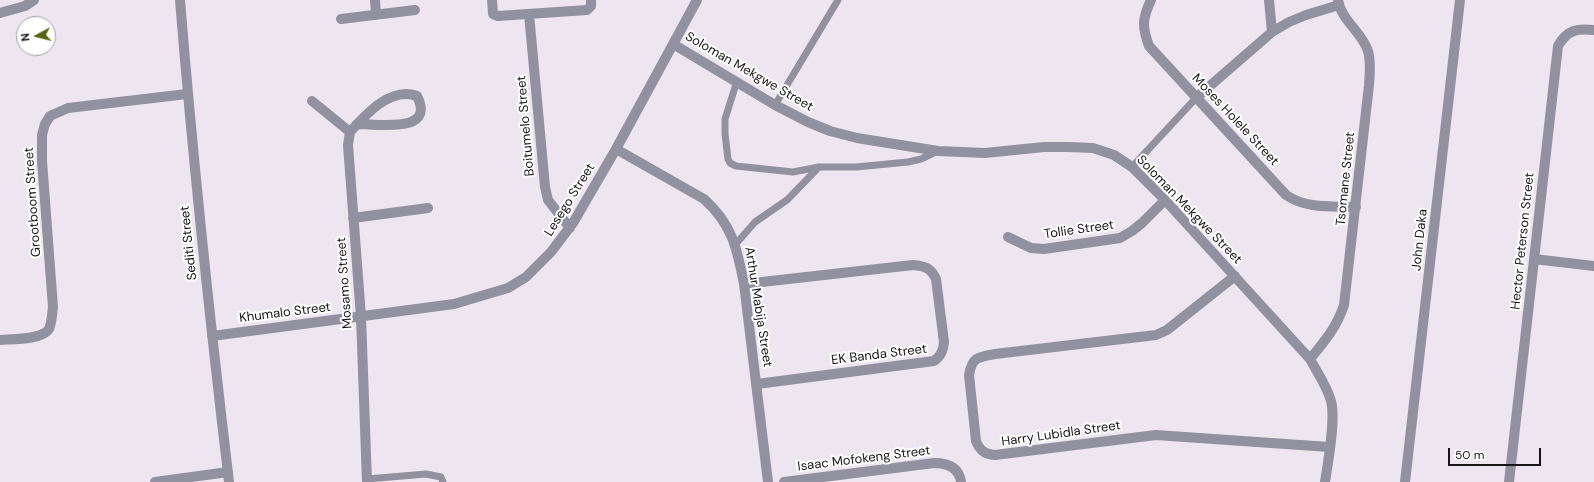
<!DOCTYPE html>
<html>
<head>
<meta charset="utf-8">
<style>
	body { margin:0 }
	#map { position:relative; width:1594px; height:482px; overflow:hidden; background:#ede5ef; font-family:"DM Sans",sans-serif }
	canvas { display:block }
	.north { position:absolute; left:16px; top:16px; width:40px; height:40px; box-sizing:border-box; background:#fff; border:1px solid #a3a1a3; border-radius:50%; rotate:263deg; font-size:11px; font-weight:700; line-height:16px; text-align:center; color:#181518 }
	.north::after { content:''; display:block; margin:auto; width:14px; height:18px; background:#55650e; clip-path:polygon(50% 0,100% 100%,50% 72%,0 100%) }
	.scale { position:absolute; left:1448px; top:448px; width:93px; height:18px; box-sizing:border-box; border:2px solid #181518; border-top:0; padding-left:5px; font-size:12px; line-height:14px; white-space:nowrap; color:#181518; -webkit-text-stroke:3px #fff; paint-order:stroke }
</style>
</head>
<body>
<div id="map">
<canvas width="1594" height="482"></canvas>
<div class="north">N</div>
<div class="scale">50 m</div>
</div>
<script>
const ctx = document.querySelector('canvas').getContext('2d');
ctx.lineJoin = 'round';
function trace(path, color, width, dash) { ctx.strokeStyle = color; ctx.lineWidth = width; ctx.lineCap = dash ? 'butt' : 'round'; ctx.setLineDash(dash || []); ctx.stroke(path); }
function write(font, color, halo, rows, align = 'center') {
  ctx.font = font + ' "DM Sans",sans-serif'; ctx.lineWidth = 4; ctx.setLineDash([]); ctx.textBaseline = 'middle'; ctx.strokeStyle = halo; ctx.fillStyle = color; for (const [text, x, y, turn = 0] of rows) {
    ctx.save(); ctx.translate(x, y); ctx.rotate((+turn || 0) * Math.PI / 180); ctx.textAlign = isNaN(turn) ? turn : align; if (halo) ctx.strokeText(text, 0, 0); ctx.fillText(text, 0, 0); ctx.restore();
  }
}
const service = new Path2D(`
	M 737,81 L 725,119 L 725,134 L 728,159 L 730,163 L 736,166 L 793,172 L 819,167 L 856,167 L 908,162 L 921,159 L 938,151
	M 775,105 L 838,0
	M 1132,167 L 1196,98
	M 735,245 L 755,222 L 787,200 L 819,167
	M 367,479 L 426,474 L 441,477 L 443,482`);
const minor = new Path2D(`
	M 180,0 C 193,161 210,322 229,482
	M 375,0 L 376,15
	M 492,0 L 493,14 L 498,16 L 587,10 L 591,6 L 591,0
	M 1151,0 C 1142,19 1142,27 1149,46 L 1286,195 C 1306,209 1332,206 1356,207
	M 1269,0 L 1272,32
	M 0,13 L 25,6 L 34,0
	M 529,14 L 545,187 L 548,200 L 570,228
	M 341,19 L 415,10
	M 673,44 L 775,105 L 808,122 L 830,131 L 857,138 L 938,151 L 985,153 L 1044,147 L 1068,147 L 1093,148 L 1114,155 L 1132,167 L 1165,200 L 1310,359 C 1317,372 1327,386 1331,401 C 1336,419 1328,462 1325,482
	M 1196,98 L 1272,32 L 1289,22 L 1306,15 L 1339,5
	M 312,101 L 350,132 L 348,145 L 361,317 L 367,482
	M 350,132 C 366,114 391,86 417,96 C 436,134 379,124 357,124
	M 616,149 L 704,199 C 732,224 737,248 744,284 L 768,482
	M 353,218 L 428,208
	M 1008,237 L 1031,248 L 1044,249 L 1120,238 L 1132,231 L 1142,223 L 1165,200
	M 1534,259 L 1594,266
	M 1235,276 L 1167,330 L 1156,335 L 995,354 C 978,357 972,357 969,375 L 976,441 C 980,451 985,454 995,455 L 1156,435 L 1329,447
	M 744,284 L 913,265 C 925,266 931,268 936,279 L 944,342 C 943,351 941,356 934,361 L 757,384
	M 212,336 L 454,304 L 508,288 L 526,277 L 551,252 L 573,223 L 616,149 L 697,0
	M 0,340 C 12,339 42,340 49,329 C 52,322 52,314 53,307 L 42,161 L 42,135 L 45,124 L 50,116 L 68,108 L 187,94
	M 1310,359 C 1324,342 1337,327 1344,305 L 1369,85 C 1370,74 1371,62 1368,51 C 1362,32 1341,20 1338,0
	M 155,482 L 228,472
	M 784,482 L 934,463 C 947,463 959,467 961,482
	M 1405,482 L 1460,0
	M 1509,482 L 1558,46 C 1567,30 1577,28 1594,30`);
const streetNames = [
	["Soloman Mekgwe Street",749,72,30],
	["Moses Holele Street",1235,120,47],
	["Boitumelo Street",526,126,-95],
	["Tsomane Street",1346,179,-84],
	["Lesego Street",570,200,-58],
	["Grootboom Street",33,202,-94],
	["Soloman Mekgwe Street",1189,210,46],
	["Tollie Street",1079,230,-8],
	["John Daka",1420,240,-84],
	["Hector Peterson Street",1523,241,-84],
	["Sediti Street",189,243,-96],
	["Mosamo Street",345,283,-94],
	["Arthur Mabija Street",758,307,81],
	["Khumalo Street",285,313,-7],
	["EK Banda Street",879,355,-7],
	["Harry Lubidla Street",1061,434,-8],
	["Isaac Mofokeng Street",864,459,-7]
];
trace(service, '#92919f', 7);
trace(minor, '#92919f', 10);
write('13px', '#181518', '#fff', streetNames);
</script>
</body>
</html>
